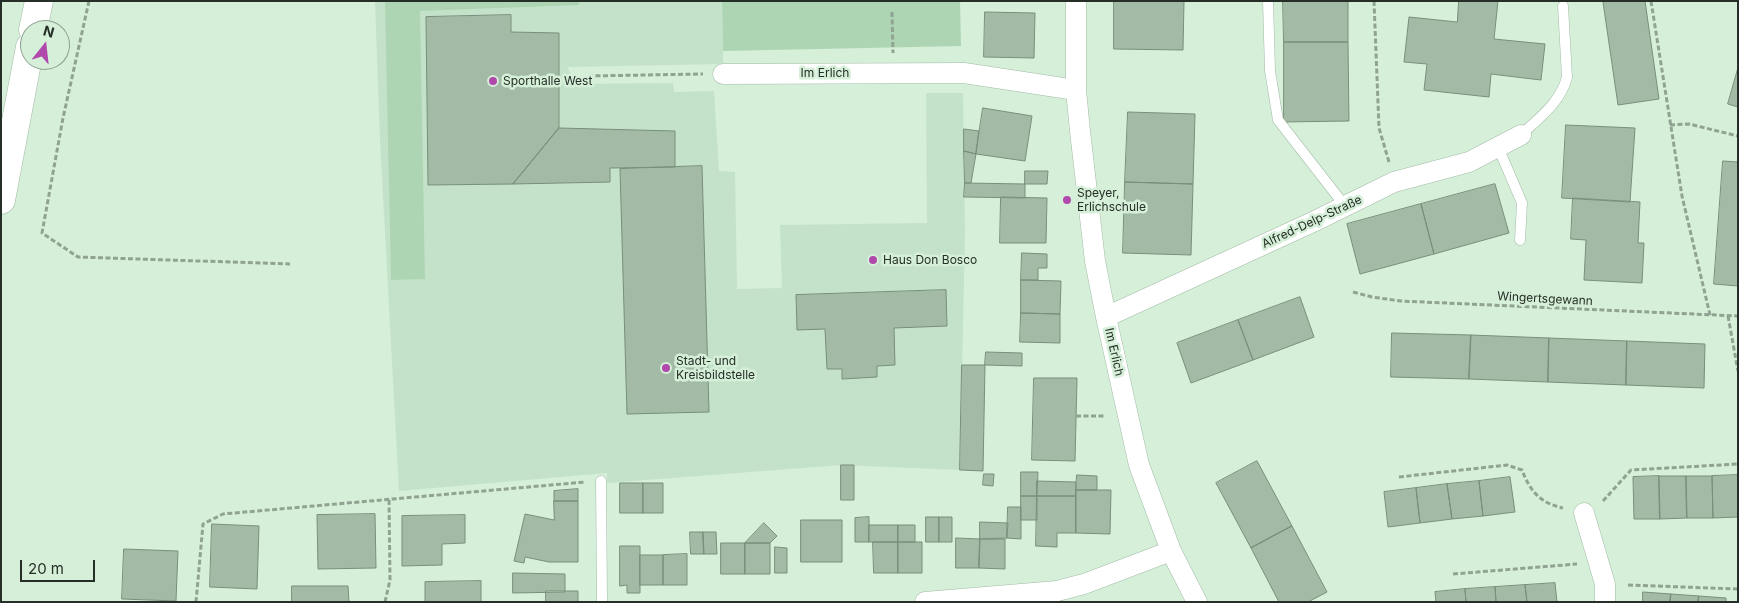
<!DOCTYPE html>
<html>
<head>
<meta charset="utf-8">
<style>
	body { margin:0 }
	#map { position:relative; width:1739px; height:603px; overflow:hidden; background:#d5efd9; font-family:Inter,sans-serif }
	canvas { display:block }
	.frame { position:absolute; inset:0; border:2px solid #262f27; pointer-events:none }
	.north { position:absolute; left:20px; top:20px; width:50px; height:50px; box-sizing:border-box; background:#d5efd9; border:1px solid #8fa292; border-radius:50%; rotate:16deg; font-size:14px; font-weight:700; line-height:20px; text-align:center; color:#262f27 }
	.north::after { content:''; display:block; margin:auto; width:18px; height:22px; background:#b149ac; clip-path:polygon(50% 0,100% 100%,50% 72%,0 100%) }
	.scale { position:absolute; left:20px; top:560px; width:75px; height:22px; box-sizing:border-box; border:2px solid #262f27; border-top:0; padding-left:6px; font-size:15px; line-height:18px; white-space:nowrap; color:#262f27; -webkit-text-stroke:4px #d5efd9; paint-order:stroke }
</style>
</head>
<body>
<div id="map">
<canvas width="1739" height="603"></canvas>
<div class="frame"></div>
<div class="north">N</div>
<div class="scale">20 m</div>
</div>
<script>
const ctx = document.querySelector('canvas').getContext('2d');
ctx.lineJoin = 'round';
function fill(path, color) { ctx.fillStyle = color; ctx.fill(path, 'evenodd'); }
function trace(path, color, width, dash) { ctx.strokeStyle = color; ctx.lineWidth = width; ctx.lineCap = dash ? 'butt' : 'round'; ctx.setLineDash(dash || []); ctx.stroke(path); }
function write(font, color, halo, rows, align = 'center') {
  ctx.font = font + ' Inter,sans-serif'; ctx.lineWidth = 5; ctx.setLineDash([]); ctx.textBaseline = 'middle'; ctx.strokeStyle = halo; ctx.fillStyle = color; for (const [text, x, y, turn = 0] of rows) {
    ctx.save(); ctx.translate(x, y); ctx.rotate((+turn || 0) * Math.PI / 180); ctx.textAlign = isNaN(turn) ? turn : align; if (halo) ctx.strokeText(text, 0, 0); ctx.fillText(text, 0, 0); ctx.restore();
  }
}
const built = new Path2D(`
	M 375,1 L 722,1 L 723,64 L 567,67 L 576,84 L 673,83 L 674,92 L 714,91 L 719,171 L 735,172 L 737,289 L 782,288 L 780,225 L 927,223 L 926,93 L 963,93 L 965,231 L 960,470 L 841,465 L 607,483 L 607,473 L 399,491 L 380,141 Z`);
const green = new Path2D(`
	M 385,1 L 579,1 L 579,5 L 420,11 L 425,279 L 391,280 Z
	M 722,1 L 960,1 L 961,46 L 723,51 Z`);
const building = new Path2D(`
	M 1114,1 L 1184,1 L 1183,50 L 1114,49 Z
	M 1283,1 L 1348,1 L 1348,42 L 1284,42 Z
	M 1459,1 L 1498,1 L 1494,39 L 1545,44 L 1541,80 L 1491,74 L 1489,97 L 1424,90 L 1427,64 L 1404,62 L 1409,17 L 1457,22 Z
	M 1645,1 L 1659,99 L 1618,105 L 1603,2 Z
	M 985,12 L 1035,13 L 1034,58 L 984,57 Z
	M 511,15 L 511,32 L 559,33 L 559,128 L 513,184 L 428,185 L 426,17 Z
	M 1284,42 L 1348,42 L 1349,121 L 1284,122 Z
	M 1738,68 L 1738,107 L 1728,104 Z
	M 983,108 L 1032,116 L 1025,161 L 976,154 Z
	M 1128,112 L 1195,114 L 1193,184 L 1125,182 Z
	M 1566,125 L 1635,128 L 1630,202 L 1562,198 Z
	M 559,128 L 675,131 L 675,167 L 610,168 L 610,182 L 513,184 Z
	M 964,129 L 979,131 L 976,154 L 964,151 Z
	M 964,151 L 976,154 L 971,183 L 965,183 Z
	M 1723,161 L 1738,162 L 1738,286 L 1714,284 Z
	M 702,166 L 709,412 L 627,414 L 620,169 Z
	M 1025,171 L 1048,171 L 1047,184 L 1025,184 Z
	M 1125,182 L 1193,184 L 1191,255 L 1123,253 Z
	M 965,183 L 1025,184 L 1025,198 L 964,197 Z
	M 1495,184 L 1509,233 L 1434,254 L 1421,204 Z
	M 1001,197 L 1047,198 L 1046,243 L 1000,243 Z
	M 1573,198 L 1640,202 L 1638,243 L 1644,243 L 1642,283 L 1584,280 L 1586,240 L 1571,239 Z
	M 1421,204 L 1434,254 L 1360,274 L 1347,224 Z
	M 1022,253 L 1047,254 L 1047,268 L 1038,268 L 1038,280 L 1021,280 Z
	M 1021,280 L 1061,281 L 1060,314 L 1021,313 Z
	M 946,290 L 947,326 L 894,328 L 895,365 L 877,366 L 877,377 L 842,379 L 842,369 L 827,369 L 825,329 L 797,330 L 796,295 Z
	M 1300,297 L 1314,337 L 1253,360 L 1238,320 Z
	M 1021,313 L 1060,314 L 1060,343 L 1020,342 Z
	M 1238,320 L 1253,360 L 1191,383 L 1177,343 Z
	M 1392,333 L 1471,335 L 1469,379 L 1391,377 Z
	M 1471,335 L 1549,338 L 1548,382 L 1469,379 Z
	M 1549,338 L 1627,341 L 1626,385 L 1548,382 Z
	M 1627,341 L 1705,344 L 1704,388 L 1626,385 Z
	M 986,352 L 1022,353 L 1022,366 L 985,365 Z
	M 962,365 L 985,365 L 983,471 L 960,470 Z
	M 1034,378 L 1077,378 L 1075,461 L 1032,460 Z
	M 1257,461 L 1292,526 L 1251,548 L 1216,483 Z
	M 841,465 L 854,465 L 854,500 L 841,500 Z
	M 1021,472 L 1038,472 L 1037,496 L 1021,496 Z
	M 984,474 L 994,474 L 993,486 L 983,485 Z
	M 1077,475 L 1097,476 L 1097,490 L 1076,490 Z
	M 1738,475 L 1738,517 L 1713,518 L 1712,476 Z
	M 1659,476 L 1686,476 L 1687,518 L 1660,519 Z
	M 1659,476 L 1660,519 L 1634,519 L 1633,477 Z
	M 1686,476 L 1712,476 L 1713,518 L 1687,518 Z
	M 1510,477 L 1515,512 L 1483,516 L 1479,481 Z
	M 1037,481 L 1076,482 L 1076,496 L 1037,496 Z
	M 1479,481 L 1483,516 L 1452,519 L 1447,484 Z
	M 620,483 L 643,483 L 643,513 L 620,513 Z
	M 643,483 L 663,483 L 663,513 L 643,513 Z
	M 1447,484 L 1452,519 L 1420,523 L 1416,488 Z
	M 1416,488 L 1420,523 L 1388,527 L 1384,492 Z
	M 578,489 L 578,501 L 554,501 L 554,491 Z
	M 1076,490 L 1111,490 L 1110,534 L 1076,533 Z
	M 1021,496 L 1037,496 L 1037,520 L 1021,520 Z
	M 1037,496 L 1076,496 L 1076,533 L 1057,533 L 1057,547 L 1036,546 Z
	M 554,501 L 578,501 L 578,562 L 549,562 L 525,557 L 524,563 L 514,561 L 525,514 L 554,520 Z
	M 1008,507 L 1021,507 L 1021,539 L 1007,538 Z
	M 375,514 L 376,568 L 318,569 L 317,515 Z
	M 465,515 L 465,543 L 442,544 L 442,565 L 402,566 L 402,516 Z
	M 869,517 L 869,542 L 855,542 L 855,518 Z
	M 926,517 L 939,517 L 939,542 L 926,542 Z
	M 939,517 L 952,517 L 952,542 L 939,542 Z
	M 801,520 L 842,520 L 842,562 L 801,562 Z
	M 980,522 L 1008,523 L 1007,538 L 980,539 Z
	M 764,523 L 777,536 L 770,543 L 745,543 Z
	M 212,524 L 259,526 L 257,589 L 210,587 Z
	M 869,525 L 898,525 L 898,542 L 869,542 Z
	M 898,525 L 915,525 L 915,542 L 898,542 Z
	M 1292,526 L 1327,592 L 1308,602 L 1279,602 L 1251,548 Z
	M 690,532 L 703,532 L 704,554 L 691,554 Z
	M 703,532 L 716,532 L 717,554 L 704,554 Z
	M 956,538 L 980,539 L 979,568 L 956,568 Z
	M 980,539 L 1005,539 L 1005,569 L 979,568 Z
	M 873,542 L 898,542 L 898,573 L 874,573 Z
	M 898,542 L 922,542 L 922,573 L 898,573 Z
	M 721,543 L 745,543 L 745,574 L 721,574 Z
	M 745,543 L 770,543 L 770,574 L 745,574 Z
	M 620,546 L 640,546 L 640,593 L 627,593 L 627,585 L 620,586 Z
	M 775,547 L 787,548 L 787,573 L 775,573 Z
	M 124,549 L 178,551 L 176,601 L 122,599 Z
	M 687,554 L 687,585 L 663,585 L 663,555 Z
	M 640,555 L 663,555 L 663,585 L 640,585 Z
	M 513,573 L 565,574 L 565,592 L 513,593 Z
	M 481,581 L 481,602 L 425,602 L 425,582 Z
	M 1555,583 L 1557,602 L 1527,602 L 1525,585 Z
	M 1525,585 L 1527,602 L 1496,602 L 1495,587 Z
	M 292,586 L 348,586 L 349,602 L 292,602 Z
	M 1495,587 L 1496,602 L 1466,602 L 1465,589 Z
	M 1465,589 L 1466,602 L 1436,602 L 1435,592 Z
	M 546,591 L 578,591 L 578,602 L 546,602 Z
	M 1643,592 L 1671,594 L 1670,602 L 1643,602 Z
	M 1671,594 L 1699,596 L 1698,602 L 1670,602 Z
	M 1699,596 L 1726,598 L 1726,602 L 1698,602 Z`);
const path = new Path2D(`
	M 89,1 L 63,118 L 42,233 L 78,257 L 290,264
	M 1374,1 L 1379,128 L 1389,162
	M 1651,1 L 1682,196 L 1710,315
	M 892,12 L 893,53
	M 588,76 L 703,74
	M 1670,125 L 1689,124 L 1738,136
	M 1353,292 L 1372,297 L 1401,301 L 1738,316
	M 1728,316 L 1738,371
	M 1076,416 L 1105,416
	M 1399,477 L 1507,465 L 1522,470 C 1530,491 1540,503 1563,508
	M 1603,501 L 1631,470 L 1738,464
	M 1453,574 L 1577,564
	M 1628,585 L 1738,589
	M 196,602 L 203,524 L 223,514 L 585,482
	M 385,602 L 390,580 L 389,498`);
const service = new Path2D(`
	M 1268,1 L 1270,71 L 1278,120 L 1345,206
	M 1521,135 C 1539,118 1561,102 1567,77 L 1563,6
	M 1498,147 L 1522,203 L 1520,240
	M 601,481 L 602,602`);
const minor = new Path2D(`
	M 1076,1 L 1076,90 L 1080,131 L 1095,261 L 1106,317 L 1139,465 L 1171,551 L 1197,602
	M 723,74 L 964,73 L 1076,90
	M 1106,317 L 1315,221 L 1394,182 L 1469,162 L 1521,135
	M 1584,513 L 1605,584 L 1605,602
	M 925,602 L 1057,591 L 1084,584 L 1171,551`);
const trunk = new Path2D(`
	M 33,30 L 39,1
	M 1,200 L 30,47`);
const markers = [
	[493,81,5,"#b149ac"],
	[1067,200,5,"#b149ac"],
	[873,260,5,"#b149ac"],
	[666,368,5,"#b149ac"]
];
const streetNames = [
	["Im Erlich",825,73],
	["Alfred-Delp-Straße",1312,222,-25],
	["Wingertsgewann",1545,299,3],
	["Im Erlich",1114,352,77]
];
const poiNames = [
	["Sporthalle West",503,81],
	["Speyer,",1077,193],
	["Erlichschule",1077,207],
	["Haus Don Bosco",883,260],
	["Stadt- und",676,361],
	["Kreisbildstelle",676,375]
];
fill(built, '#c4e2c9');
fill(green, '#add5b3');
fill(building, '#a3bba6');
trace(building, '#788f7b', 1);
trace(service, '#a2bba6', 11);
trace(minor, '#a2bba6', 21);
trace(trunk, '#a2bba6', 29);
trace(path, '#90a393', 3, [5, 2.5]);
trace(service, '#fff', 10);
trace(minor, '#fff', 20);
trace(trunk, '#fff', 28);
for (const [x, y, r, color] of markers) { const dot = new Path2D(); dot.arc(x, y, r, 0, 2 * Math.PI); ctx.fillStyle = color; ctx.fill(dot); trace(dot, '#d5efd9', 2); }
write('12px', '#262f27', '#d5efd9', streetNames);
write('12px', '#262f27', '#d5efd9', poiNames, 'left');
</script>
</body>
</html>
